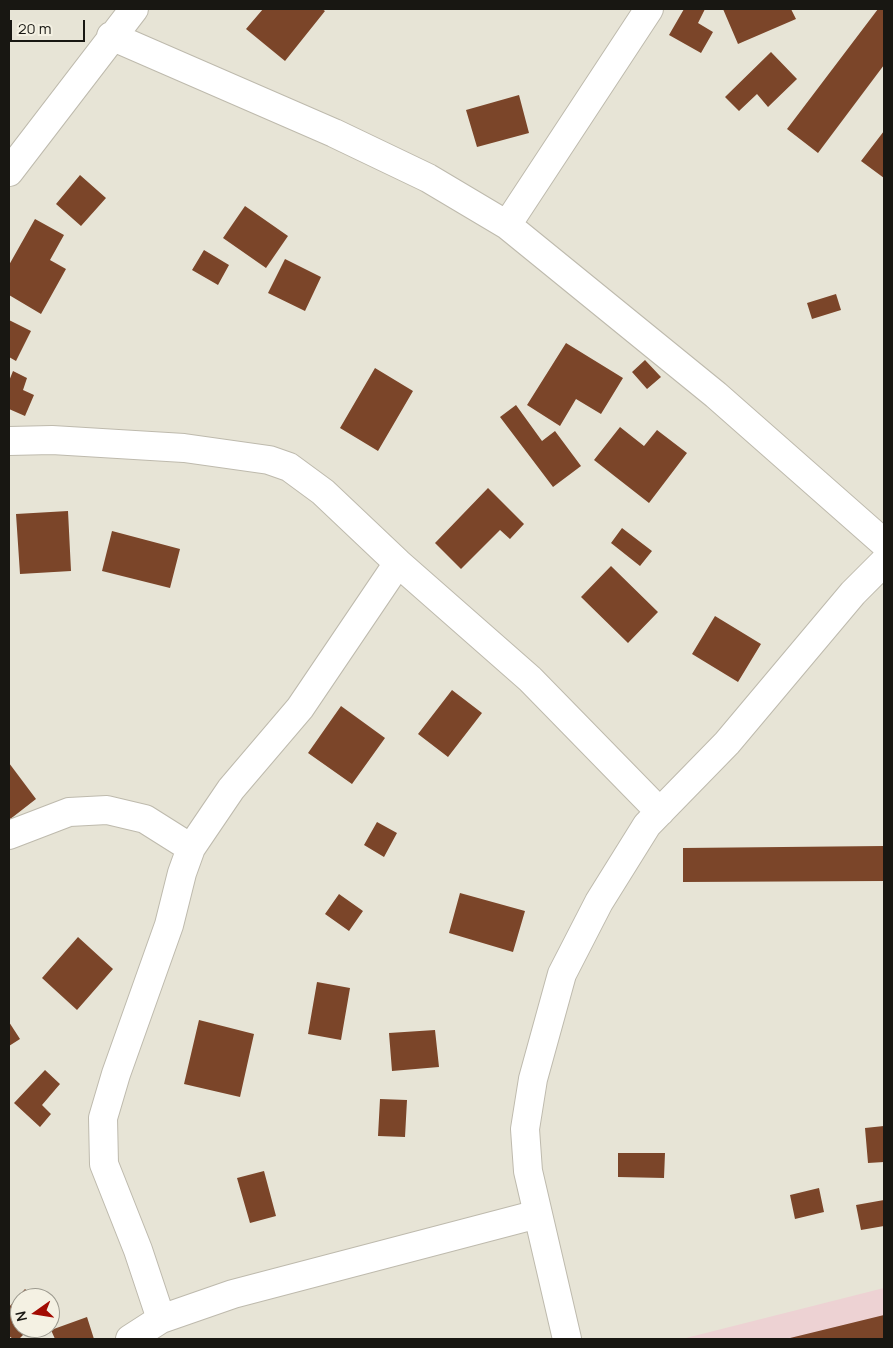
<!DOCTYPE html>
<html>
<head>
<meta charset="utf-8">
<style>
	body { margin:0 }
	#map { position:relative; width:893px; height:1348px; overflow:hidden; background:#e7e4d6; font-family:Manrope,sans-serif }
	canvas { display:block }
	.frame { position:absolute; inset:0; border:10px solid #181712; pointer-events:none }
	.north { position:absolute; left:10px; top:1288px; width:50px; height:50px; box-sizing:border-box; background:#f4f1e3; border:1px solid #9c9a8f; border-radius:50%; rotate:257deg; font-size:14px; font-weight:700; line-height:20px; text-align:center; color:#181712 }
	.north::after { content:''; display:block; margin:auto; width:18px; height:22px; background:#a20b02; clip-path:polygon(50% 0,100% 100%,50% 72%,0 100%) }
	.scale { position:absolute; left:10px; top:20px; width:75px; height:22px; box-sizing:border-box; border:2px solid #181712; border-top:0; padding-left:6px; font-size:15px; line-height:18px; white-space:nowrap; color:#181712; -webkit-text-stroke:4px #f4f1e3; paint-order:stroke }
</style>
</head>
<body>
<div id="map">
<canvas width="893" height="1348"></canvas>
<div class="frame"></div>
<div class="north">N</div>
<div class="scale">20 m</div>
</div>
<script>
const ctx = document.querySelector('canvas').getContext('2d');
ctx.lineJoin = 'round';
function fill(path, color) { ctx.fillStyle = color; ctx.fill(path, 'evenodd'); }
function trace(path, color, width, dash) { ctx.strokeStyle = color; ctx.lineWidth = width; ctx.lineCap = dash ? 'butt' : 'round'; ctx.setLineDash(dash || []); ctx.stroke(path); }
const education = new Path2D(`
	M 884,1288 L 884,1339 L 682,1339 Z`);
const building = new Path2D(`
	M 263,9 L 322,9 L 325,11 L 285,61 L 246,29 Z
	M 684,9 L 705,9 L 698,23 L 713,32 L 701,53 L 669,35 Z
	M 723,9 L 791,9 L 796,19 L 738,44 Z
	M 878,9 L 884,9 L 884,65 L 818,153 L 787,129 Z
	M 771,52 L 797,79 L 768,107 L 757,94 L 739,111 L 725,97 Z
	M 519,95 L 529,133 L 477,147 L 466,110 Z
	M 884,131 L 884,178 L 861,161 Z
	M 80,175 L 106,198 L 81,226 L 56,204 Z
	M 245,206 L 288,236 L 266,268 L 223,238 Z
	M 35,219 L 64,235 L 50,260 L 66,269 L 41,314 L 9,295 L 9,265 Z
	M 204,250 L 229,265 L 218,285 L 192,270 Z
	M 285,259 L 321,277 L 305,311 L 268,293 Z
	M 836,294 L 841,310 L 812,319 L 807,303 Z
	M 9,320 L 31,331 L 16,361 L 9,357 Z
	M 566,343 L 623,378 L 601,414 L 576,399 L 560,426 L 527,405 Z
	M 645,360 L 661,377 L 647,389 L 632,372 Z
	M 375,368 L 413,391 L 378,451 L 340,428 Z
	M 13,371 L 27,378 L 23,390 L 34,395 L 25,416 L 9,409 L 9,381 Z
	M 516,405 L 542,441 L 555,431 L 581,466 L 553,487 L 500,417 Z
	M 620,427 L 644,446 L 657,430 L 687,453 L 649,503 L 594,460 Z
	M 488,488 L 524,524 L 510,539 L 500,530 L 461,569 L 435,543 Z
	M 68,511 L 71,571 L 20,574 L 16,514 Z
	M 622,528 L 652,551 L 640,566 L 611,543 Z
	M 112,531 L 180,549 L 170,588 L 102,571 Z
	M 611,566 L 658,612 L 628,643 L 581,597 Z
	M 715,616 L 761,644 L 738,682 L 692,654 Z
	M 452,690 L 482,713 L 448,757 L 418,734 Z
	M 341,706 L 385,738 L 352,784 L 308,753 Z
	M 9,763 L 36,799 L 9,820 Z
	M 377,822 L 397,833 L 384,857 L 364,845 Z
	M 884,846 L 884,881 L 683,882 L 683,848 Z
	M 460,893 L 525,911 L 513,952 L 449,933 Z
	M 339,894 L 363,911 L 349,931 L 325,914 Z
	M 78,937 L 113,969 L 77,1010 L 42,978 Z
	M 317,982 L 350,988 L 341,1040 L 308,1034 Z
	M 199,1020 L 254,1034 L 240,1097 L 184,1084 Z
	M 9,1022 L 20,1039 L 9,1046 Z
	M 435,1030 L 439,1067 L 392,1071 L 389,1033 Z
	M 45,1070 L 60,1084 L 42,1105 L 51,1114 L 40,1127 L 14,1103 Z
	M 380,1099 L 407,1100 L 405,1137 L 378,1136 Z
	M 884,1126 L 884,1162 L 868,1163 L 865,1128 Z
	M 618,1153 L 665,1153 L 664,1178 L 618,1177 Z
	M 264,1171 L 276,1216 L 250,1223 L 237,1178 Z
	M 819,1188 L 824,1212 L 795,1219 L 790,1195 Z
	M 884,1200 L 884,1226 L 861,1230 L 856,1205 Z
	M 25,1289 L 35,1298 L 20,1298 L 20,1328 L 30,1328 L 19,1339 L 13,1339 L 9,1336 L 9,1307 Z
	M 884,1315 L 884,1339 L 786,1339 Z
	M 87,1317 L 94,1339 L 55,1339 L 51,1330 Z`);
const minor = new Path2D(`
	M 111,36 L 334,133 L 428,178 L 507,225 L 716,395 L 884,543
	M 9,172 L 134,9
	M 507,225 L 649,9
	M 9,441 L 52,440 L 184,448 L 269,460 L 289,467 L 323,492 L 398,563 L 530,679 L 660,812
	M 9,835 L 69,812 L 107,810 L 145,819 L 191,848
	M 161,1319 L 138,1250 L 104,1164 L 103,1118 L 116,1074 L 169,925 L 182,873 L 191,848 L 231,789 L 300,708 L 398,563
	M 130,1339 L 161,1319 L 233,1294 L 538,1214
	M 567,1339 L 528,1171 L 525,1129 L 533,1079 L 562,974 L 599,902 L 647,825 L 727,743 L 853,593 L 884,562`);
fill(education, '#edd2d3');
fill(building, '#7b4529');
trace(minor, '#bebaad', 30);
trace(minor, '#fff', 28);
</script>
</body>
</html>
